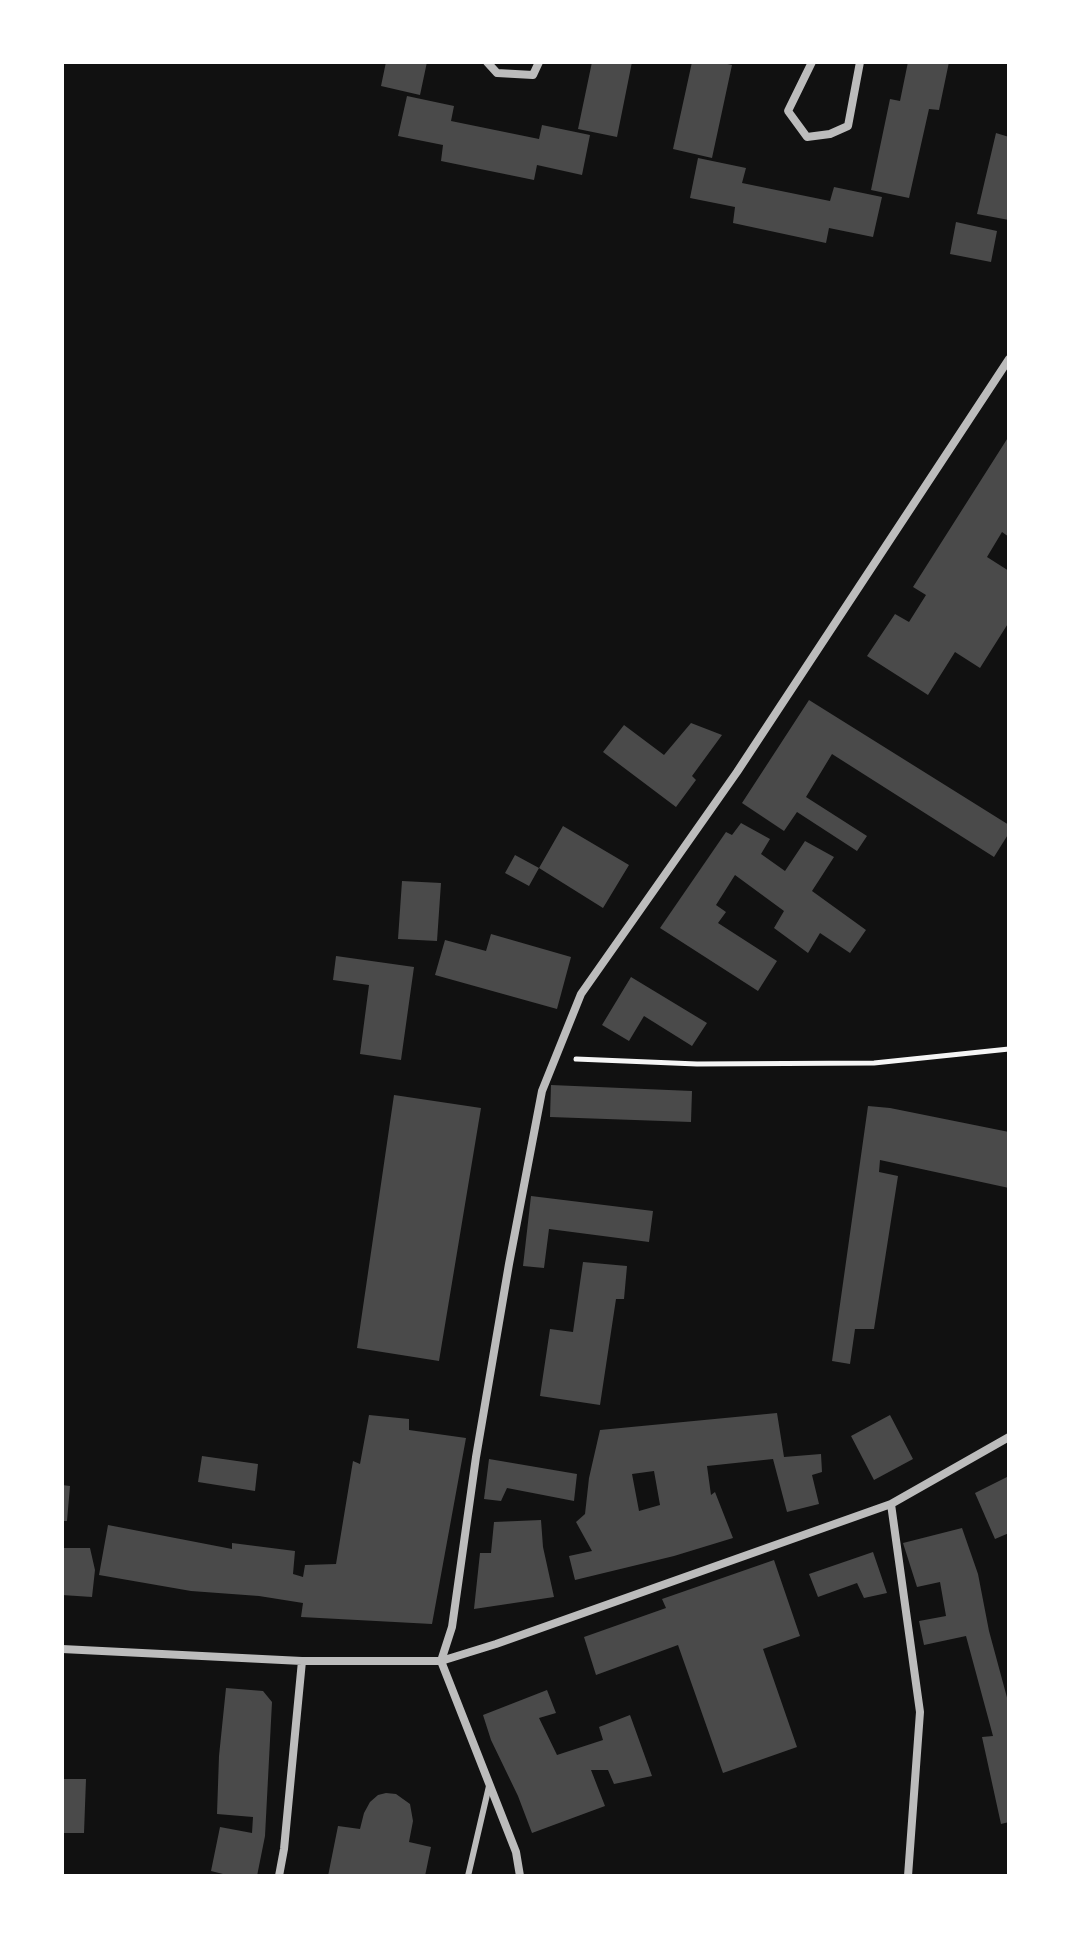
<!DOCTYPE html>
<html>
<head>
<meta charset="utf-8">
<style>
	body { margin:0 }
	#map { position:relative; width:1071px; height:1938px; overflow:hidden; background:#111; font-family:Arial,sans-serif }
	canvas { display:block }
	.frame { position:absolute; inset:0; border:64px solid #fff; pointer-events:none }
</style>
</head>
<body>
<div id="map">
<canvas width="1071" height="1938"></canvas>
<div class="frame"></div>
</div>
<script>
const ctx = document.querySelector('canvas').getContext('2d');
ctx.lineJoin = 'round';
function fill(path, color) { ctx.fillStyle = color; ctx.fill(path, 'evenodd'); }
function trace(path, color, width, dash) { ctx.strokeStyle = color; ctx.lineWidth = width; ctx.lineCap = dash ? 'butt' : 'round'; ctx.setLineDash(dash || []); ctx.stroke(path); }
const building = new Path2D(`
	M 386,62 L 427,62 L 420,95 L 381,86 Z
	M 592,62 L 632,62 L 617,137 L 578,129 Z
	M 692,62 L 718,62 L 732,65 L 712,158 L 673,149 Z
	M 908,62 L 949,62 L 939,110 L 929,109 L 909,198 L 871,190 L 890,99 L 900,101 Z
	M 407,96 L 454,106 L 451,121 L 539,139 L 542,125 L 590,135 L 582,175 L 537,165 L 534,180 L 441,161 L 443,145 L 398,136 Z
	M 996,133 L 1009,137 L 1009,220 L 977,214 Z
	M 698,158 L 746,168 L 742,183 L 830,201 L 834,187 L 882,197 L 873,237 L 829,228 L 826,243 L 733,223 L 735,207 L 690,198 Z
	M 956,222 L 997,231 L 991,262 L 950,254 Z
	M 1009,436 L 1009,537 L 1002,532 L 987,557 L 1009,571 L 1009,622 L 980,668 L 955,652 L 928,695 L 867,656 L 895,614 L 909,622 L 926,595 L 913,587 Z
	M 809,700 L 1009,825 L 1009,833 L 994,857 L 832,754 L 806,797 L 867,836 L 857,851 L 797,812 L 784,831 L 742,803 Z
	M 691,723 L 722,735 L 692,776 L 696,780 L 676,807 L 603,752 L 624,725 L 664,755 Z
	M 741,823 L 770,839 L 761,854 L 785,871 L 805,841 L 834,857 L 812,891 L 866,930 L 850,953 L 820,933 L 808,953 L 774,928 L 784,911 L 735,875 L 716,905 L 726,912 L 718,923 L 777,961 L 758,991 L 660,928 L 726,832 L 732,835 Z
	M 563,826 L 629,865 L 603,908 L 539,868 Z
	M 515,855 L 539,868 L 529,886 L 505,873 Z
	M 402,881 L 441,883 L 437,941 L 398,939 Z
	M 491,934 L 571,957 L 557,1009 L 435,975 L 445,940 L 486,951 Z
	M 336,956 L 414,967 L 401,1060 L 360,1054 L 369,985 L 333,980 Z
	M 631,977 L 707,1023 L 692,1046 L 644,1016 L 629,1041 L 602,1025 Z
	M 551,1085 L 692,1091 L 691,1122 L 550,1117 Z
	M 394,1095 L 481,1108 L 439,1361 L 357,1348 Z
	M 868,1106 L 890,1108 L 1009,1132 L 1009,1188 L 880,1160 L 879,1172 L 898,1176 L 874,1329 L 855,1329 L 850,1364 L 832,1361 Z
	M 531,1196 L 653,1211 L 649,1242 L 549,1229 L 544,1268 L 523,1266 Z
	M 583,1262 L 627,1266 L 624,1299 L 616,1299 L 600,1405 L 540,1396 L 550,1329 L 573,1332 Z
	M 777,1413 L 784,1457 L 821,1454 L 822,1472 L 812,1475 L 819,1504 L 787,1512 L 773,1459 L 707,1466 L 711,1495 L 715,1492 L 733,1538 L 674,1556 L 575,1580 L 569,1556 L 592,1551 L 576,1522 L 585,1514 L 589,1478 L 600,1430 ZM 654,1471 L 660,1505 L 639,1511 L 632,1474 Z
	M 369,1415 L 409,1419 L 409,1430 L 466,1438 L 432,1624 L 301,1617 L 303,1603 L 259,1596 L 191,1591 L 99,1575 L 108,1525 L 232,1549 L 232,1543 L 295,1551 L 293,1574 L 303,1577 L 305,1565 L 336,1564 L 353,1461 L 360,1464 Z
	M 890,1415 L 913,1459 L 874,1480 L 851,1436 Z
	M 202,1456 L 258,1464 L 255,1491 L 198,1482 Z
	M 489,1459 L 577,1474 L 574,1501 L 507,1488 L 501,1501 L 484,1499 Z
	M 1009,1476 L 1009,1533 L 995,1539 L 975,1493 Z
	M 62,1485 L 70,1486 L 67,1521 L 62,1521 Z
	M 541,1520 L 543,1547 L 554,1597 L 474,1609 L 480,1553 L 491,1553 L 494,1522 Z
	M 962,1528 L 978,1574 L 989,1631 L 1009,1705 L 1009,1822 L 1001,1824 L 982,1737 L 993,1736 L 966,1636 L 924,1645 L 919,1621 L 946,1616 L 940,1582 L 917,1587 L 903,1543 Z
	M 62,1548 L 90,1548 L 95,1570 L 92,1597 L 62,1595 Z
	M 873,1552 L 887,1593 L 864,1598 L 857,1583 L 818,1597 L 809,1574 Z
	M 774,1560 L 800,1636 L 763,1649 L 797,1747 L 723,1773 L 678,1645 L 596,1675 L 584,1637 L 666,1608 L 662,1599 Z
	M 226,1688 L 263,1691 L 272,1702 L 265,1836 L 257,1876 L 231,1876 L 211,1871 L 220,1827 L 252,1833 L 253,1817 L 217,1814 L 219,1756 Z
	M 547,1690 L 556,1713 L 539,1718 L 557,1755 L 603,1740 L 599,1727 L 630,1715 L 652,1776 L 614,1784 L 608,1770 L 591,1770 L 605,1806 L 532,1833 L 518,1796 L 491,1740 L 483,1715 Z
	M 62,1779 L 86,1779 L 84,1833 L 62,1833 Z
	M 386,1793 L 396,1794 L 410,1804 L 413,1821 L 409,1842 L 431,1847 L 425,1876 L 328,1876 L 338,1826 L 360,1829 L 364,1813 L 370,1802 L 378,1795 Z`);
const path = new Path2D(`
	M 576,1059 L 697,1064 L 874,1063 L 1009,1049`);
const service = new Path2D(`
	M 468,1876 L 489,1786`);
const minor = new Path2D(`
	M 487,62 L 497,73 L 533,75 L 539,62
	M 812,62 L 788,111 L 807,137 L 830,134 L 848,126 L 860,62
	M 891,1504 L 920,1712 L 908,1876
	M 62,1649 L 302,1661 L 441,1661 L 496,1644 L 891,1504 L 1009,1437
	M 441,1661 L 452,1627 L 476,1457 L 509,1264 L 542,1091 L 581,994 L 737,772 L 1009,359
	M 441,1661 L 516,1852 L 520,1876
	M 279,1876 L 284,1849 L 302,1661`);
fill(building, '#4a4a4a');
trace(path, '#f5f5f5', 5);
trace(service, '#bcbcbc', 6);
trace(minor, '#bcbcbc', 8);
</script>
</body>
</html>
